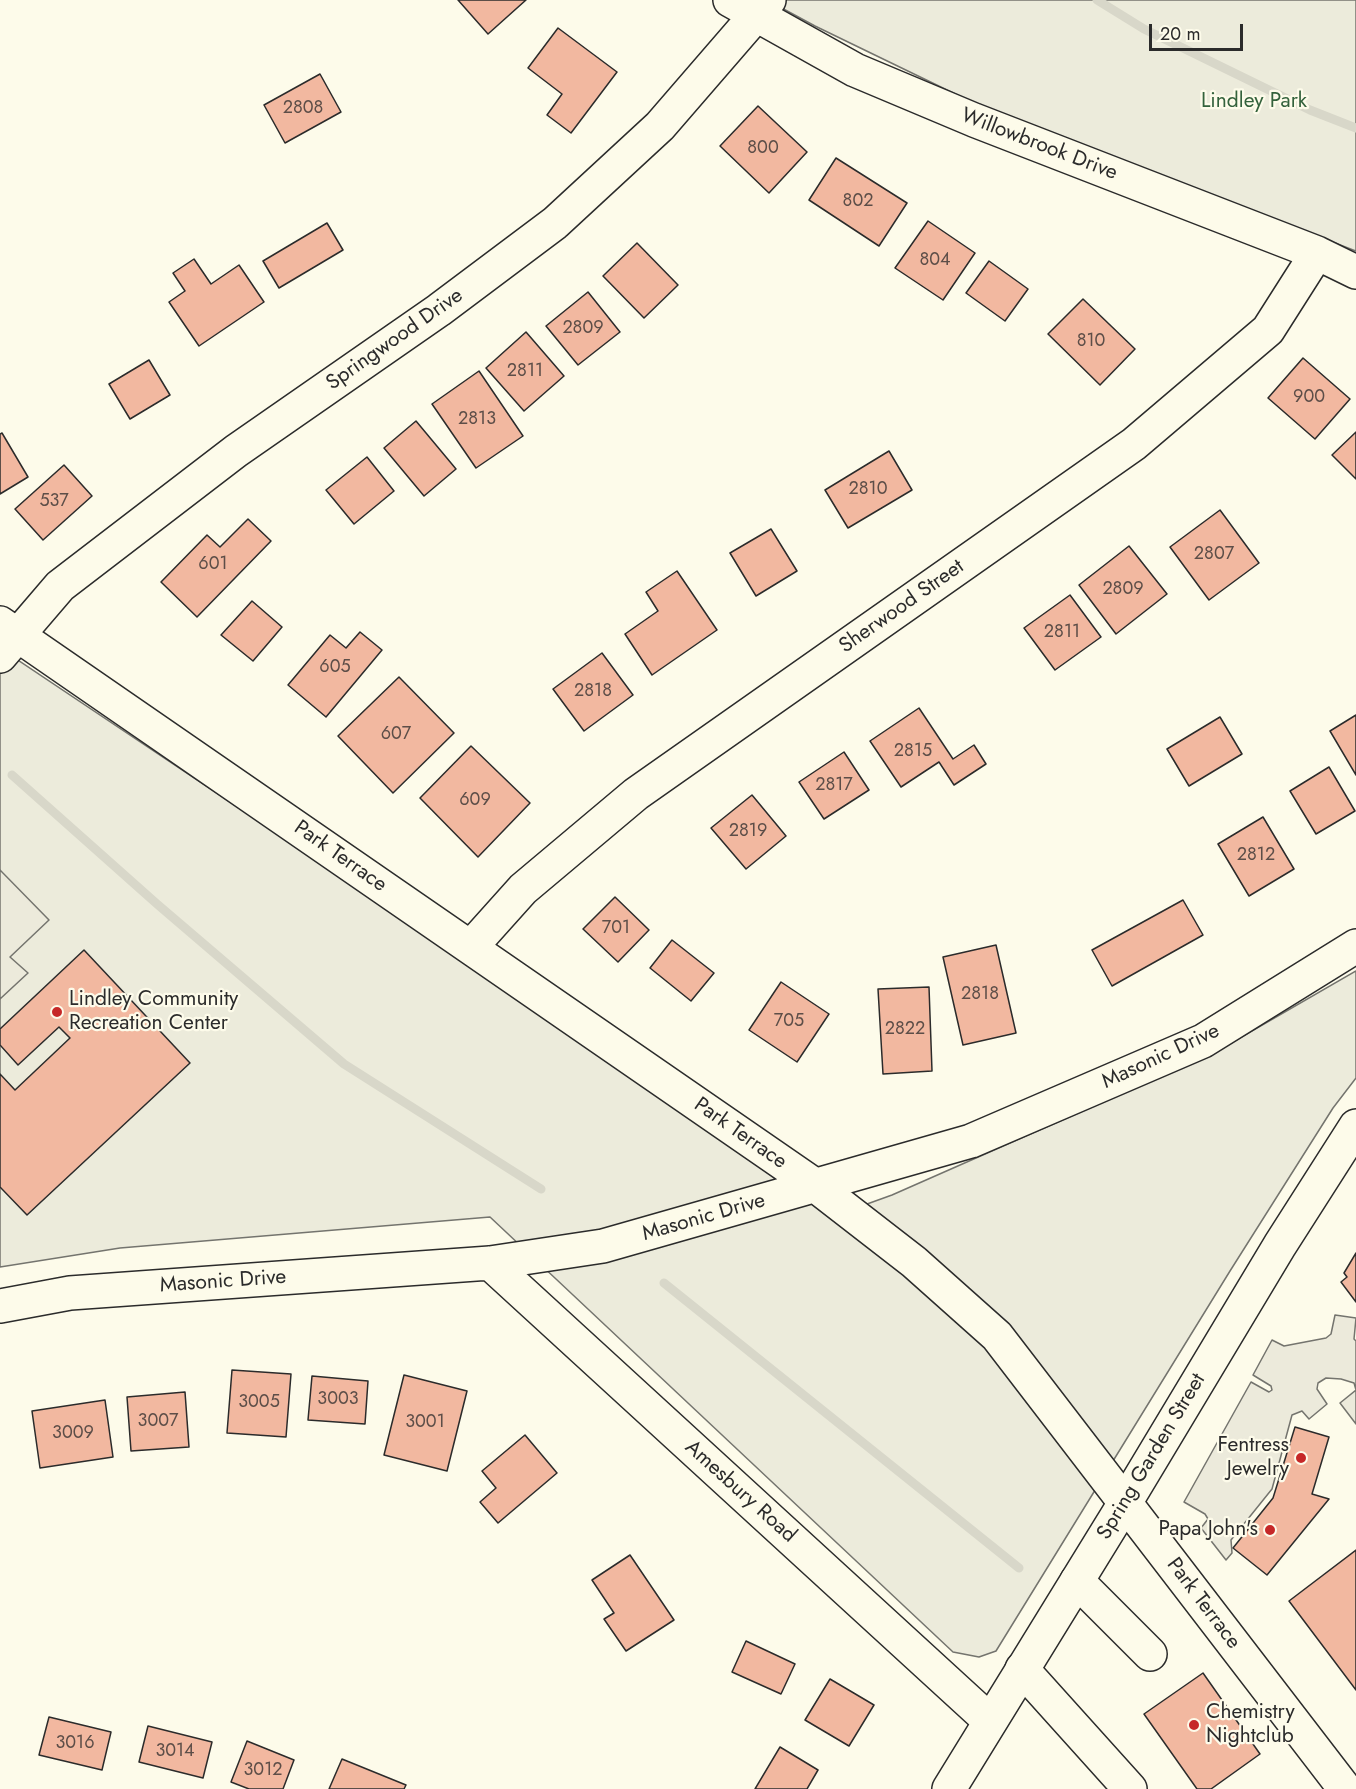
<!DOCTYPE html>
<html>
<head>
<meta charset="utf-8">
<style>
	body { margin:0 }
	#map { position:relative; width:1356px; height:1789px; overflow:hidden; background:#fdfbea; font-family:Jost,sans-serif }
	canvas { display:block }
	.scale { position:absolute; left:1149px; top:24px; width:94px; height:27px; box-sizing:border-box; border:3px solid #2b2b2b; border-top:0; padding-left:8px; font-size:18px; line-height:21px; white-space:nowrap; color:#2b2b2b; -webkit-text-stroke:4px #fdfbea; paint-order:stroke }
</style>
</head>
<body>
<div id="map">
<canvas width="1356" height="1789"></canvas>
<div class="scale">20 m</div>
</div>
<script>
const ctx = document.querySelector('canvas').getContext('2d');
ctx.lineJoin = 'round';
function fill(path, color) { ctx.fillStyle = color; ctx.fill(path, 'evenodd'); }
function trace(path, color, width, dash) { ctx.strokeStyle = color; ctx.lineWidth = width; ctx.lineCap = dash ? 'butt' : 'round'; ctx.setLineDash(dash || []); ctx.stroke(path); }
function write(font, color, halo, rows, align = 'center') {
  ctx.font = font + ' Jost,sans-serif'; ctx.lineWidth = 4.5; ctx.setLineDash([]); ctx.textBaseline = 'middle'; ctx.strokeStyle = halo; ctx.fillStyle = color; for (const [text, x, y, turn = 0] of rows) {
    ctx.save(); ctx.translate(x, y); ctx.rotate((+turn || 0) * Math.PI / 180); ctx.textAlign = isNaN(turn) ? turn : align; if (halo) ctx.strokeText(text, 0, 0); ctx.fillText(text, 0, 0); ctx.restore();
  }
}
const green = new Path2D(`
	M 767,0 L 1356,0 L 1356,251 L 978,105 L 815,26 Z
	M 0,648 L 360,889 L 831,1217 L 892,1195 L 1212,1054 L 1356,971 L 1356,1078 L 1333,1108 L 1230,1271 L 996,1651 L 979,1657 L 953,1652 L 490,1217 L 120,1248 L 0,1267 Z`);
const parking = new Path2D(`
	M 0,870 L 49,920 L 10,957 L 28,973 L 0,999 Z
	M 1335,1315 L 1356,1318 L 1354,1339 L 1356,1341 L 1356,1424 L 1340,1403 L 1356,1390 L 1354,1383 L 1341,1379 L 1326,1378 L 1318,1383 L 1317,1389 L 1327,1404 L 1309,1419 L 1302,1411 L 1292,1415 L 1272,1489 L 1231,1540 L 1232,1553 L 1226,1560 L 1201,1528 L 1208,1519 L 1205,1514 L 1184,1502 L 1251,1382 L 1269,1392 L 1272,1390 L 1271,1386 L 1253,1375 L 1272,1340 L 1284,1346 L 1326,1338 L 1331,1334 Z`);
const stream = new Path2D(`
	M 1097,0 L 1144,29 L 1310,110 L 1356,128
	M 12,775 L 157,904 L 344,1064 L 541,1189
	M 664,1283 L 1019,1568`);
const building = new Path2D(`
	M 458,0 L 526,0 L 488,34 Z
	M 558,28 L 617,72 L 571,133 L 547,115 L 562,94 L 528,68 Z
	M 320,74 L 341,112 L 285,143 L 264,105 Z
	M 758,106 L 807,152 L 769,193 L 720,146 Z
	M 836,158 L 907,203 L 879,246 L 809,200 Z
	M 928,221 L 975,253 L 943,300 L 895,268 Z
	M 327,223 L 343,250 L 279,288 L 263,261 Z
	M 637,243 L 678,285 L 644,318 L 603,276 Z
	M 194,259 L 211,284 L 239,265 L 264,302 L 199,346 L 169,302 L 185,291 L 173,273 Z
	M 989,261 L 1028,289 L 1005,321 L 966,293 Z
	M 588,292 L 620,332 L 578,365 L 546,326 Z
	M 1083,299 L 1135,349 L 1100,385 L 1048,334 Z
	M 526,332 L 564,376 L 524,411 L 486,368 Z
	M 1303,358 L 1350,399 L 1315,439 L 1268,398 Z
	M 149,360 L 170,395 L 130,419 L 109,384 Z
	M 479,371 L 523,436 L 476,468 L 432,404 Z
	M 416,421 L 456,469 L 424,496 L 384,448 Z
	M 1356,432 L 1356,479 L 1332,455 Z
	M 2,433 L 28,477 L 0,494 L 0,434 Z
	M 889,451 L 912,490 L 848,528 L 825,490 Z
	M 367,457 L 394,491 L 354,524 L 326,490 Z
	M 64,465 L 92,496 L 43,540 L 15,509 Z
	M 1220,510 L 1259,563 L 1209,600 L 1170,547 Z
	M 248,519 L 271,541 L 197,617 L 161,582 L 207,535 L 220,547 Z
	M 771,529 L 797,571 L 756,596 L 730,553 Z
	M 1129,546 L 1167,594 L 1116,634 L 1079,585 Z
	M 677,571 L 717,630 L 652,675 L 625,634 L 658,611 L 646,592 Z
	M 1070,595 L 1101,637 L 1055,670 L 1024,628 Z
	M 252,601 L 282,627 L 253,661 L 221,635 Z
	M 360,632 L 382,650 L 326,717 L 288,685 L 330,635 L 346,648 Z
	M 602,653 L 633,695 L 584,731 L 553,689 Z
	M 399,677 L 454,733 L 393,793 L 338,736 Z
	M 919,708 L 953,759 L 974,745 L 986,764 L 954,785 L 939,762 L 901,787 L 870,741 Z
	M 1356,715 L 1356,775 L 1330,731 Z
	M 1220,717 L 1242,754 L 1189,786 L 1167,749 Z
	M 471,746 L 530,803 L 478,857 L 420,798 Z
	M 844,752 L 869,790 L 824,819 L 799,782 Z
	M 1329,767 L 1355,811 L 1316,834 L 1290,791 Z
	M 752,795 L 786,836 L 746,869 L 711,828 Z
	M 1263,817 L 1294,869 L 1249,896 L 1218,844 Z
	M 615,897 L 649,930 L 618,962 L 583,929 Z
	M 1183,900 L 1203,935 L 1112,986 L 1092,950 Z
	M 672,940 L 714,973 L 691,1001 L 650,968 Z
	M 996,945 L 1016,1033 L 963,1045 L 943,957 Z
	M 84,950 L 190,1063 L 27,1215 L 0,1187 L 0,1074 L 15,1090 L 70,1038 L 59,1027 L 18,1065 L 0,1045 L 0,1029 Z
	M 781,982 L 829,1014 L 797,1062 L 749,1030 Z
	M 929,987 L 932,1071 L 883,1074 L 878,989 Z
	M 1356,1253 L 1356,1302 L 1341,1282 L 1347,1277 L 1344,1273 Z
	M 232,1370 L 291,1374 L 286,1437 L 227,1433 Z
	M 404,1375 L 467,1391 L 447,1471 L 384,1455 Z
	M 312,1376 L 368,1381 L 365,1424 L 308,1420 Z
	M 185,1392 L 189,1447 L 131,1451 L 127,1397 Z
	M 105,1400 L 113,1457 L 40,1468 L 32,1411 Z
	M 1295,1427 L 1329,1437 L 1312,1494 L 1329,1499 L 1267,1575 L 1233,1548 L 1273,1498 Z
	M 525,1435 L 557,1473 L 498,1523 L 480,1502 L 496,1488 L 482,1471 Z
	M 1356,1550 L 1356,1690 L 1289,1601 Z
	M 630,1555 L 674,1620 L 626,1651 L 604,1619 L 614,1613 L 592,1580 Z
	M 746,1641 L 795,1664 L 781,1694 L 732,1672 Z
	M 1203,1673 L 1260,1754 L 1211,1789 L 1197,1789 L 1144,1714 Z
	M 830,1679 L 874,1705 L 849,1746 L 805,1720 Z
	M 49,1717 L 111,1732 L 102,1770 L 39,1755 Z
	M 148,1726 L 212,1742 L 203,1778 L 139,1762 Z
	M 247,1741 L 294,1760 L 283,1789 L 249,1789 L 231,1782 Z
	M 780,1747 L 818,1770 L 807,1789 L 755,1789 Z
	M 342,1759 L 406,1785 L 404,1789 L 329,1789 Z`);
const minor = new Path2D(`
	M 730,0 L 855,70 L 974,120 L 1317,253 L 1356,272
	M 0,623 L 816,1186 L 914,1262 L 997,1336 L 1345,1789
	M 0,656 L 60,586 L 236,451 L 439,310 L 555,223 L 660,126 L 769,0
	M 471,947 L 523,889 L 636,794 L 1134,444 L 1268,330 L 1317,253
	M 490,1263 L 990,1721
	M 0,1306 L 70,1293 L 490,1263 L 603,1246 L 971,1141 L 1203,1041 L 1356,946
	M 1077,1581 L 1150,1654
	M 1022,1669 L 1130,1789`);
const major = new Path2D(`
	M 949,1789 L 1125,1503 L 1280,1245 L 1356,1126`);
const markers = [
	[57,1012,6,"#c62828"],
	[1301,1458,6,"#c62828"],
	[1270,1530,6,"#c62828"],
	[1194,1725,6,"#c62828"]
];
const numberNames = [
	["2808",303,109],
	["800",763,149],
	["802",858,202],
	["804",935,261],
	["2809",583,329],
	["810",1091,342],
	["2811",525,372],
	["900",1309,398],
	["2813",477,420],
	["2810",868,490],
	["537",54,502],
	["2807",1214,555],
	["601",213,565],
	["2809",1123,590],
	["2811",1062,633],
	["605",335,668],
	["2818",593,692],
	["607",396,735],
	["2815",913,752],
	["2817",834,786],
	["609",475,801],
	["2819",748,832],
	["2812",1256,856],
	["701",616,929],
	["2818",980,995],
	["705",789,1022],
	["2822",905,1030],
	["3003",338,1400],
	["3005",259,1403],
	["3007",158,1422],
	["3001",425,1423],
	["3009",73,1434],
	["3016",75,1744],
	["3014",175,1752],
	["3012",263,1771]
];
const parkNames = [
	["Lindley Park",1254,102]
];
const streetNames = [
	["Willowbrook Drive",1039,145,21],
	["Springwood Drive",395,340,-35],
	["Sherwood Street",902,607,-35],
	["Park Terrace",340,857,35],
	["Masonic Drive",1161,1057,-25],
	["Park Terrace",740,1134,35],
	["Masonic Drive",704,1218,-16],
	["Masonic Drive",223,1282,-4],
	["Spring Garden Street",1152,1457,-59],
	["Amesbury Road",740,1492,42],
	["Park Terrace",1203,1604,53]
];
const poiNames = [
	["Lindley Community",69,1000],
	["Recreation Center",69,1024],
	["Fentress",1289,1446,"right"],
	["Jewelry",1289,1470,"right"],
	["Papa John's",1258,1530,"right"],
	["Chemistry",1206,1713],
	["Nightclub",1206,1737]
];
fill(green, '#ecebdb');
trace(green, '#74746e', 1.5);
fill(parking, '#eceadb');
trace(parking, '#74746e', 1.5);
trace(stream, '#d8d7c9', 9);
fill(building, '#f2b8a0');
trace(building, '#2b2b2b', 1.5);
trace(minor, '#2b2b2b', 36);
trace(major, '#2b2b2b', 36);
trace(minor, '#fdfbea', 33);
trace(major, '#fdfbea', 33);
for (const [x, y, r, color] of markers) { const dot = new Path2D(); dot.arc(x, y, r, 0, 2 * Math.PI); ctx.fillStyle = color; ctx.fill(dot); trace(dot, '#fdfbea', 2); }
write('18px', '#5d4e48', null, numberNames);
write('21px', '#34623c', '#fdfbea', parkNames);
write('21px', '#2b2b2b', '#fdfbea', streetNames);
write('21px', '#2b2b2b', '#fdfbea', poiNames, 'left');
</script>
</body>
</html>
